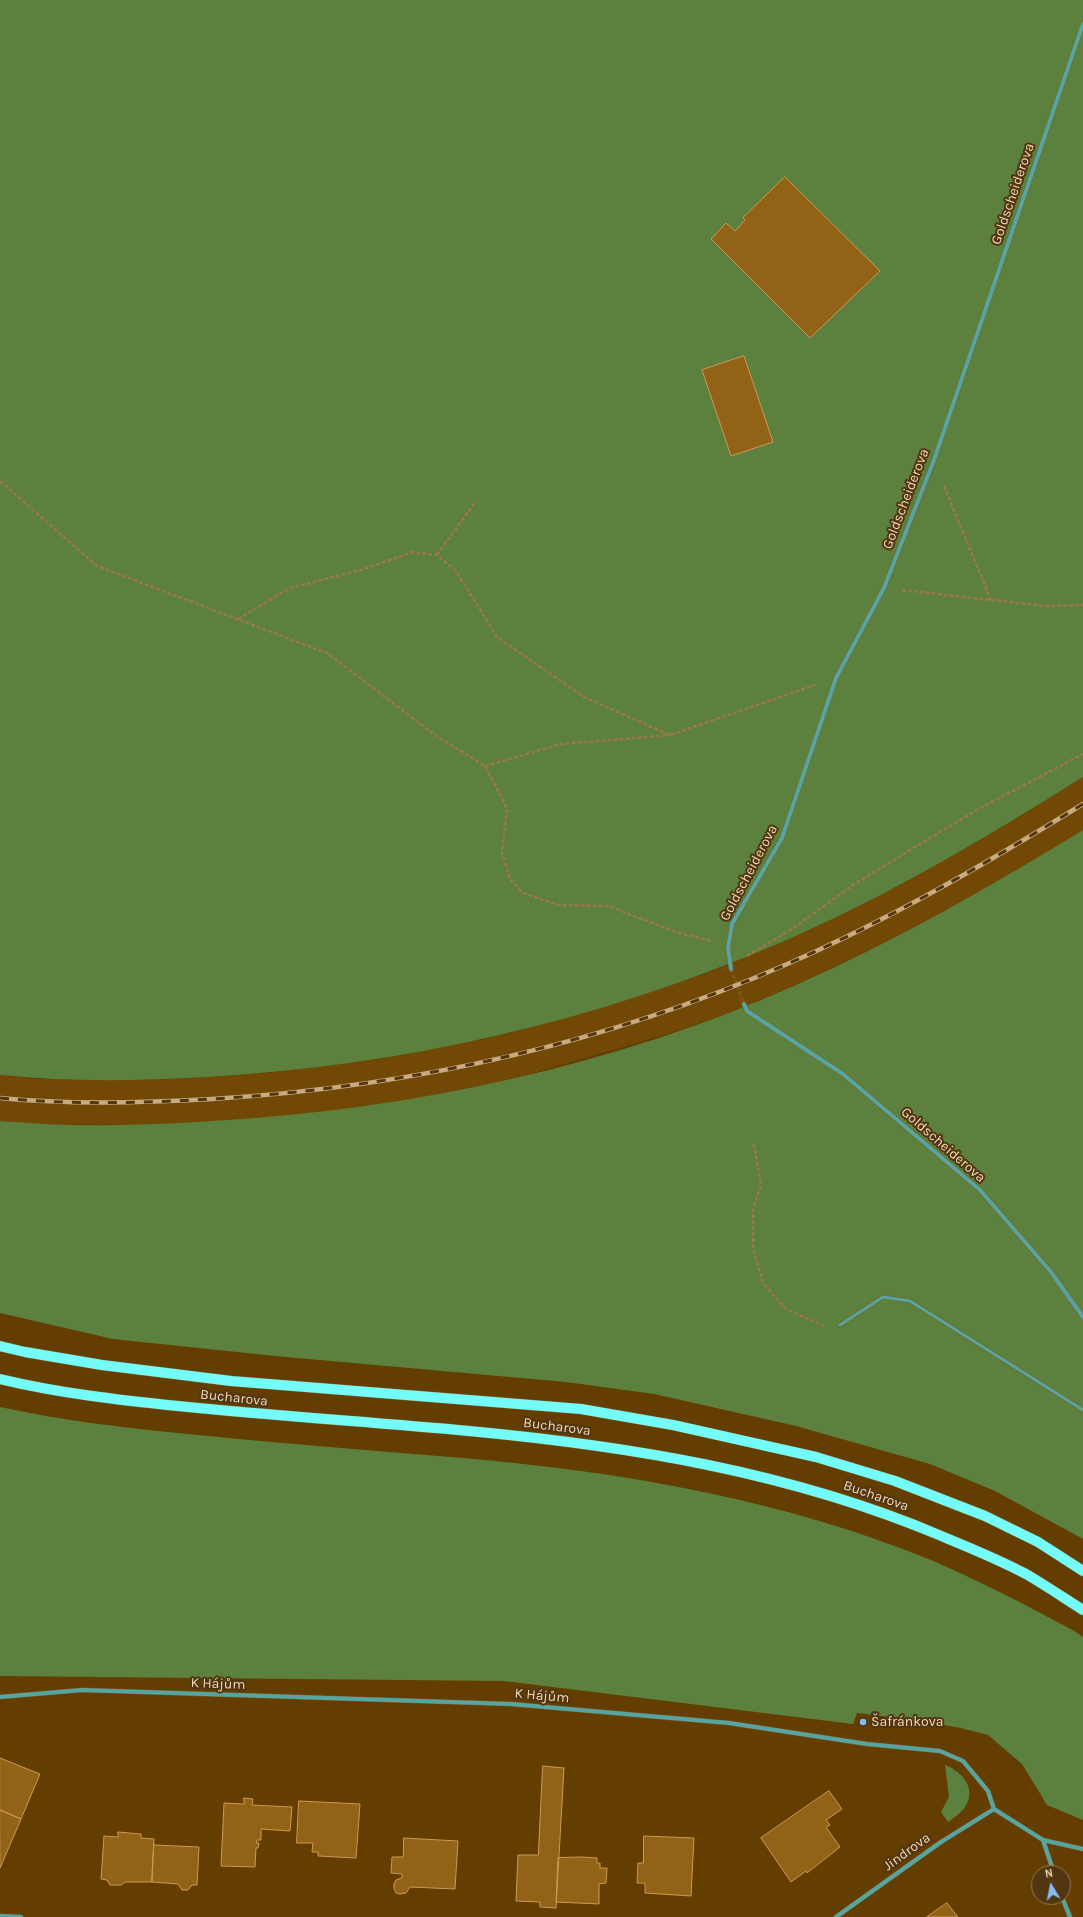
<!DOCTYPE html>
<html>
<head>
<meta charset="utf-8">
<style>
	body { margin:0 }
	#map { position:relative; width:1083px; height:1917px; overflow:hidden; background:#633e00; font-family:Karla,sans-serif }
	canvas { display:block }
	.north { position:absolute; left:1031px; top:1865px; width:40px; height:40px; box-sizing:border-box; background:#513611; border:1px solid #927753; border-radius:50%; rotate:350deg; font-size:11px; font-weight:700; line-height:16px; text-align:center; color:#f3d8b7 }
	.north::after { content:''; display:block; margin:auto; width:14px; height:18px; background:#84bcfb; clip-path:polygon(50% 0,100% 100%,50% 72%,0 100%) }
</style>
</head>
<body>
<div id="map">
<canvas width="1083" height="1917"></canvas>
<div class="north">N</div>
</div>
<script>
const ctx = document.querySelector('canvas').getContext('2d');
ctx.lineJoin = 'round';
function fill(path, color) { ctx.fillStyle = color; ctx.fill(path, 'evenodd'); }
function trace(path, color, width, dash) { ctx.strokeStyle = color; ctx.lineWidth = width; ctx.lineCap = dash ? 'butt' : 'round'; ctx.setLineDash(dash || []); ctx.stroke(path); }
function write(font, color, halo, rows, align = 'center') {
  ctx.font = font + ' Karla,sans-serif'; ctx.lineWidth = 4; ctx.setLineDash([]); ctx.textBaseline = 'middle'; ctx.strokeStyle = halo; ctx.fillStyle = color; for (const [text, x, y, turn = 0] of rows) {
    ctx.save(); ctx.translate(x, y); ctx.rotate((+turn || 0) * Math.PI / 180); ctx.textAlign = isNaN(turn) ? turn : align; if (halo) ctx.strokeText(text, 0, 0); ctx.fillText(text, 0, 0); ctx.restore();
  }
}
const built = new Path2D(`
	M 1083,777 L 1083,830 L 1034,861 L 915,928 L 794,986 L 726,1014 L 674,1032 L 509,1080 L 392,1103 L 275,1118 L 149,1125 L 33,1124 L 0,1121 L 0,1075 L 35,1079 L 148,1080 L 270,1073 L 385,1058 L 499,1036 L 584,1013 L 710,972 L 817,926 L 894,888 L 1011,822 Z`);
const green = new Path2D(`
	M 0,0 L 1083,0 L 1083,777 C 984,839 883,899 775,945 C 595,1022 402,1066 207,1077 C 138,1081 69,1082 0,1075 Z
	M 1083,830 L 1083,1539 L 995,1491 L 930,1464 L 796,1426 L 654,1394 L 566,1382 L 275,1356 L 113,1339 L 0,1313 L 0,1121 C 70,1127 142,1126 212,1121 C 410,1110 614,1066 796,985 C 895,941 990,887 1083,830 Z
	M 0,1407 C 59,1420 118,1427 178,1433 C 273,1443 368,1450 463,1458 C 625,1472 787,1500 938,1563 C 974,1579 1009,1596 1044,1615 C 1057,1622 1071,1628 1083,1637 L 1083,1820 L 1047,1805 L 1022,1764 L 988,1735 L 961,1728 L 915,1720 L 857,1713 L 853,1724 L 504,1681 L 0,1676 Z
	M 945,1765 C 963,1772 977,1789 965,1807 C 961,1813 954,1818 948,1822 L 941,1812 L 949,1797 Z`);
const building = new Path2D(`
	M 785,177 L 880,271 L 810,338 L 711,239 L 726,223 L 735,231 L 745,220 L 743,218 Z
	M 744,356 L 773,442 L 731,456 L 702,370 Z
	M 0,1758 L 40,1774 L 21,1819 L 0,1810 Z
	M 543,1766 L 564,1768 L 556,1908 L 540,1907 L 540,1902 L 516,1901 L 518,1855 L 538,1855 Z
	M 829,1791 L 842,1809 L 826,1820 L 830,1825 L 826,1827 L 840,1847 L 807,1873 L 806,1871 L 791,1882 L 761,1838 Z
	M 244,1798 L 253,1799 L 252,1805 L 292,1807 L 290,1831 L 261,1829 L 261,1840 L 257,1840 L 256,1843 L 259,1843 L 258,1848 L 256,1848 L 255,1867 L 221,1866 L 224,1803 L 244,1804 Z
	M 299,1801 L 360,1804 L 356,1858 L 318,1856 L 318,1852 L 312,1852 L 313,1843 L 297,1843 Z
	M 0,1810 L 21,1819 L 0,1868 Z
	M 118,1832 L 141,1834 L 141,1838 L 154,1839 L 152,1882 L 125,1882 L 121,1885 L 110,1885 L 107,1880 L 101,1879 L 104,1836 L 118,1837 Z
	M 644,1836 L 694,1838 L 691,1896 L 645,1893 L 645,1883 L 637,1883 L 638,1863 L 643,1863 Z
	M 404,1838 L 458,1841 L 455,1889 L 410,1887 L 406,1893 L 400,1894 L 396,1893 L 394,1888 L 394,1884 L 396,1880 L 402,1878 L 402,1874 L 391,1873 L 392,1857 L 403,1857 Z
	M 154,1845 L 199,1847 L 197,1885 L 192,1885 L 188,1890 L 182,1890 L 178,1884 L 152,1882 Z
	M 581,1857 L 597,1858 L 597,1863 L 600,1863 L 600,1868 L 607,1868 L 606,1883 L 599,1884 L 599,1904 L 556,1902 L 558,1858 Z
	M 947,1903 L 958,1917 L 927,1917 Z`);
const minorTunnel = new Path2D(`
	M 731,969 L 744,1004`);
const path = new Path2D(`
	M 0,481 L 97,566 L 327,653 L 435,735 L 485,766 L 507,808 L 502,853 L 510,879 L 523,893 L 558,905 L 608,906 L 679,933 L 711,941
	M 944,486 L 991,600
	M 437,555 L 476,501
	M 902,590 L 1046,606 L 1083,605
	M 238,619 L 290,588 L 361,570 L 413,552 L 437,555 L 456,571 L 497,637 L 584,697 L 670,735 L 815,685
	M 485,766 L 561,744 L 670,735
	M 747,956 L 792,929 L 853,885 L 925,841 L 980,808 L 1083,754
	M 754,1144 L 761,1185 L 753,1209 L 753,1248 L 763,1283 L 786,1309 L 824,1326`);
const service = new Path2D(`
	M 840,1325 L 883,1297 L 910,1301 L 1083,1410`);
const minor = new Path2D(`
	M 731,969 L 728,948 L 732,924 L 782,838 L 836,678 L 884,588 L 934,460 L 1083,24
	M 744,1004 L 747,1011 L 843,1074 L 980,1190 L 1051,1272 L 1083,1317
	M 0,1697 L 82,1690 L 511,1704 L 729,1723 L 867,1744 L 940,1751 L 963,1761 L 988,1791 L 994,1809 L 1043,1840 L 1083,1849
	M 1043,1840 L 1054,1873
	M 1062,1897 L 1070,1917
	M 0,1916 L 21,1917
	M 836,1917 L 941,1842 L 994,1809`);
const primary = new Path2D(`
	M 0,1346 L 25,1352 L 102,1365 L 231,1381 L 581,1409 L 673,1425 L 816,1457 L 895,1481 L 985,1516 L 1038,1542 L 1083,1571
	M 0,1379 C 59,1393 118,1400 178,1406 C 275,1416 372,1422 469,1431 C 629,1446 790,1472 939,1535 C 968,1547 998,1559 1026,1574 C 1045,1585 1064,1598 1083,1610`);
const rail = new Path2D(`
	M 0,1098 C 71,1105 142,1103 212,1099 C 409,1087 604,1044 785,965 C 889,920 987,863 1083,804`);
const markers = [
	[863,1722,4,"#84bcfb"]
];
const streetNames = [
	["Goldscheiderova",1013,194,-71],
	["Goldscheiderova",906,499,-69],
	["Goldscheiderova",749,873,-62],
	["Goldscheiderova",943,1145,41],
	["Bucharova",234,1398,6],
	["Bucharova",557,1427,7],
	["Bucharova",876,1496,19],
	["K Hájům",218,1684,2],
	["K Hájům",542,1696,5],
	["Jindrova",907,1852,-36]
];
const poiNames = [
	["Šafránkova",871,1722]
];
fill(built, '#714804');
fill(green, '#5c803d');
fill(building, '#926216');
trace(building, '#ce9955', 1);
trace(minorTunnel, '#79551b', 4, [4, 2]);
trace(service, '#805d25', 4);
trace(minor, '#805d25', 5);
trace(primary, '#805d25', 11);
trace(path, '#9a7946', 2.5, [4, 2]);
trace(service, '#55a6a2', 3);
trace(minor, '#55a6a2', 4);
trace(primary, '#74fdf8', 10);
trace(rail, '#c9ab81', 4.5);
trace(rail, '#513611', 3, [9]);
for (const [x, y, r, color] of markers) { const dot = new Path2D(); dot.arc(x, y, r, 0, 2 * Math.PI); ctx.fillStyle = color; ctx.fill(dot); trace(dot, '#513611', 1.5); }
write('14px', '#f3d8b7', '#513611', streetNames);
write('14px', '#f3d8b7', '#513611', poiNames, 'left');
</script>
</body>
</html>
